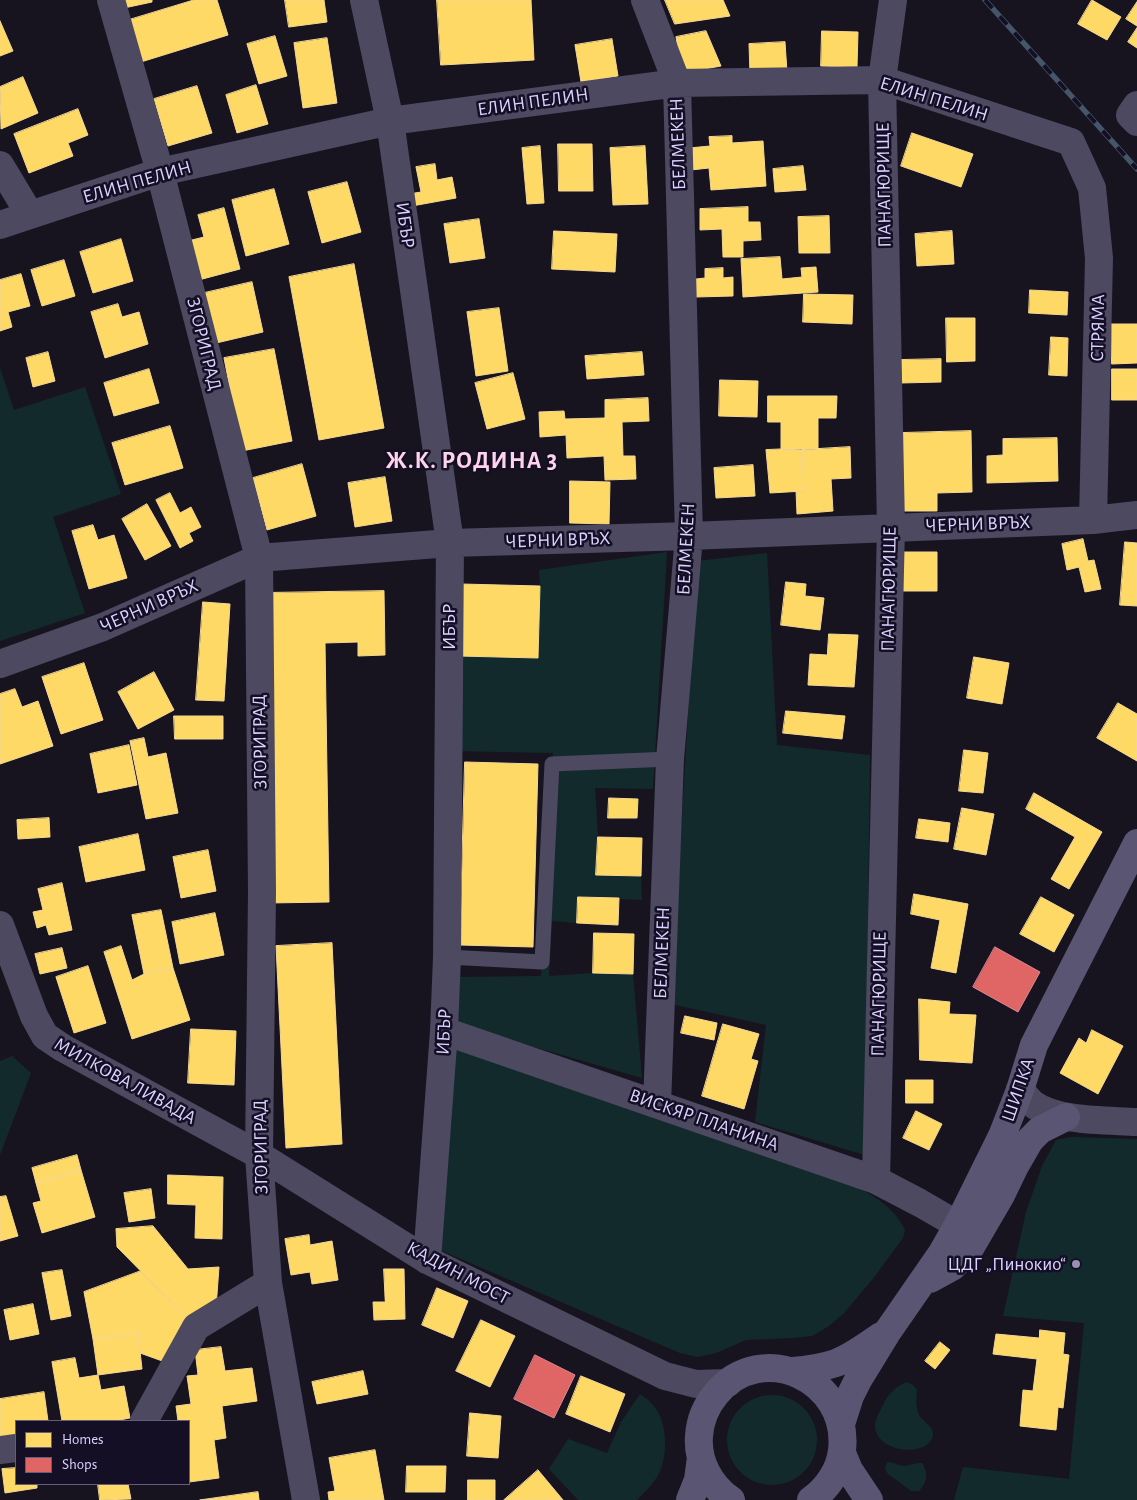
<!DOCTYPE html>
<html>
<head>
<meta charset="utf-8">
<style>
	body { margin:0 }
	#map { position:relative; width:1137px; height:1500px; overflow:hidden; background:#171420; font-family:"Alegreya Sans",sans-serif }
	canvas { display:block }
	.legend { position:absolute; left:15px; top:1420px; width:175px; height:65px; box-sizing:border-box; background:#140f25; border:1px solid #645d7c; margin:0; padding:6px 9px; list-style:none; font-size:15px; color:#dcd2ff }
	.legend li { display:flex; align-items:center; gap:10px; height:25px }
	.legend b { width:25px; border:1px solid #645d7c }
</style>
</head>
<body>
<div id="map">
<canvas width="1137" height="1500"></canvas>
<ul class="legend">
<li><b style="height:14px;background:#ffd966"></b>Homes</li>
<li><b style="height:14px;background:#e06666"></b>Shops</li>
</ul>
</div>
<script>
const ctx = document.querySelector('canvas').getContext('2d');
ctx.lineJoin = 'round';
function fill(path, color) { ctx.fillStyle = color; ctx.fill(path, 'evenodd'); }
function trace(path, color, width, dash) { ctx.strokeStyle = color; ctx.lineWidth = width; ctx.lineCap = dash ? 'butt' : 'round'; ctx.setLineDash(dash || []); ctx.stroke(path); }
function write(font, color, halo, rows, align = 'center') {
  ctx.font = font + ' "Alegreya Sans",sans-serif'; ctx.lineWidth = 5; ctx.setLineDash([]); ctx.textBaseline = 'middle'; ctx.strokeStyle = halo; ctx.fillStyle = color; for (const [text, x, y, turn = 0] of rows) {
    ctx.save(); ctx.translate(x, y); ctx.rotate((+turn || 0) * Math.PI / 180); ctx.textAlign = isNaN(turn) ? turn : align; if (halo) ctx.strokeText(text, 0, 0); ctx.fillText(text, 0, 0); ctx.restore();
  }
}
const green = new Path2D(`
	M 0,368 L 14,410 L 85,387 L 121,494 L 53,517 L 85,613 L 0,641 Z
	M 667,552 L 653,789 L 595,788 L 598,837 L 596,875 L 641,876 L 642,900 L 578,897 L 577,923 L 552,921 L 549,976 L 593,973 L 633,974 L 642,1078 L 458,1025 L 460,977 L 541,976 L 553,753 L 452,751 L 459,656 L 538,658 L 540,586 L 539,570 Z
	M 767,553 L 777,745 L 870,755 L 865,1155 L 755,1122 L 766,1025 L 671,1004 L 697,561 Z
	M 451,1047 L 857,1187 C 877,1197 896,1210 905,1230 L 903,1238 L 872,1280 L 844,1313 L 829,1326 L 812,1336 L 792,1338 L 746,1340 L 716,1353 L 698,1357 L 680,1353 L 440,1250 Z
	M 12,1056 L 31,1073 L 0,1155 L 0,1061 Z
	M 1071,1137 L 1137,1139 L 1137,1500 L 954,1500 L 963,1467 L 1069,1479 L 1084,1323 L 1003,1316 L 1026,1212 L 1042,1166 L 1056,1140 Z
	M 907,1382 L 913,1385 L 917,1390 C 916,1397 916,1406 918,1413 C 921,1421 933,1425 933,1434 C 931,1458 876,1454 875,1426 C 875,1420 880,1411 883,1405 C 887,1395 897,1385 907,1382 Z
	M 640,1394 C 644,1397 649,1400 652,1404 C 668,1420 669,1458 657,1477 C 652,1485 644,1493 637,1500 L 578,1500 L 549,1469 L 568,1439 L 607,1453 L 621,1422 Z
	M727 1440a45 45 0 1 1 90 0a45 45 0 1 1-90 0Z
	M 887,1462 C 893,1462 899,1466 905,1466 C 911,1465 915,1463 922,1463 C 929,1474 927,1482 919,1491 L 911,1491 L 887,1473 L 885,1468 Z`);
const homes = new Path2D(`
	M 123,0 L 152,0 L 152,2 L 124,8 Z
	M 194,0 L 217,0 L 228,35 L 141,62 L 129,20 Z
	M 285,0 L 324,0 L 327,22 L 289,27 Z
	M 437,0 L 531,0 L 534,60 L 441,65 Z
	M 665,0 L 723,0 L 730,16 L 675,24 Z
	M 1092,0 L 1121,17 L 1107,40 L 1078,24 Z
	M 1137,2 L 1137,26 L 1126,19 Z
	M 0,21 L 13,51 L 0,56 Z
	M 1137,28 L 1137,48 L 1128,42 Z
	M 706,31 L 721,66 L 682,73 L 676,37 Z
	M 822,31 L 858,32 L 857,67 L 821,66 Z
	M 275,36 L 287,76 L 259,84 L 247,44 Z
	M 327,38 L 337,103 L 303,108 L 294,43 Z
	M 612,39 L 618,76 L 581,82 L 575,45 Z
	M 785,42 L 787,72 L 750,74 L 749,44 Z
	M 23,77 L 38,113 L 1,129 L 0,87 Z
	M 256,85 L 268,124 L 237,133 L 226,95 Z
	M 197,86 L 212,133 L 168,146 L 154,99 Z
	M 78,109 L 88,135 L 68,143 L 73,156 L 29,173 L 14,134 Z
	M 912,133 L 973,154 L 961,187 L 901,166 Z
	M 732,136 L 732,143 L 763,141 L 766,186 L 711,190 L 709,168 L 691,170 L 689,148 L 710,146 L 709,137 Z
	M 558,144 L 592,144 L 593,191 L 559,191 Z
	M 540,146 L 544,203 L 527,204 L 522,148 Z
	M 645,146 L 648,204 L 613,205 L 610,148 Z
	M 435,164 L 437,180 L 452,177 L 456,198 L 412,206 L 409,194 L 421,192 L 416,167 Z
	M 803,166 L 806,190 L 775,192 L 773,169 Z
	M 347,182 L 361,232 L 322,243 L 308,192 Z
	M 274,189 L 289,244 L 246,256 L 232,200 Z
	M 748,207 L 748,222 L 760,222 L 761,240 L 743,241 L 743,257 L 723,257 L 722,229 L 700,230 L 700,209 Z
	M 224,208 L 240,269 L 195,281 L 184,242 L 204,237 L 198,215 Z
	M 829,216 L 830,253 L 799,253 L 798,217 Z
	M 479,219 L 485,258 L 450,263 L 444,224 Z
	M 554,231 L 617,234 L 615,272 L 552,269 Z
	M 952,231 L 954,264 L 917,266 L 915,234 Z
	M 121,239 L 133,281 L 93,293 L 80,252 Z
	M 780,257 L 782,279 L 802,277 L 801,268 L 816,267 L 818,292 L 743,297 L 741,259 Z
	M 64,260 L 75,296 L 42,306 L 31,270 Z
	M 354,264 L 384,428 L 319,440 L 289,277 Z
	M 723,268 L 723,278 L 733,277 L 733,296 L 696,297 L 696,279 L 705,278 L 705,269 Z
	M 21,274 L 30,306 L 8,312 L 12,327 L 0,331 L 0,280 Z
	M 252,282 L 263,332 L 212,344 L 200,294 Z
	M 1030,290 L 1068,292 L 1067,315 L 1029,313 Z
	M 804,294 L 853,295 L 852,324 L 803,322 Z
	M 118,304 L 122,317 L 139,312 L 148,344 L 105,358 L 91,312 Z
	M 499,308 L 508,371 L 476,376 L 467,312 Z
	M 946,318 L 975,318 L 975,361 L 947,362 Z
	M 1111,324 L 1137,324 L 1137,363 L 1112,364 Z
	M 1051,337 L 1068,338 L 1067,376 L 1049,375 Z
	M 274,349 L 292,441 L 242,451 L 224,358 Z
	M 48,352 L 55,381 L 33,387 L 26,358 Z
	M 642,352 L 644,375 L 587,379 L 585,356 Z
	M 941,359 L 941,382 L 901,383 L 900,360 Z
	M 149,369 L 159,403 L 114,416 L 104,383 Z
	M 1112,369 L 1137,369 L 1137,400 L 1112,400 Z
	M 513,373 L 525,419 L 487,429 L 475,383 Z
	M 720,380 L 758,381 L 757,417 L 719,416 Z
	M 768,396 L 837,396 L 836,418 L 818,418 L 818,449 L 781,449 L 781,422 L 768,422 Z
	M 648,398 L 649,421 L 622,422 L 623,456 L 635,456 L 636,479 L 605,480 L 604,456 L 567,458 L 566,435 L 540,437 L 539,412 L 564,411 L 565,419 L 605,418 L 605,400 Z
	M 170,426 L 183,468 L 125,485 L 112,443 Z
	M 971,431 L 972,492 L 937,493 L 937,511 L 903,511 L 901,433 Z
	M 1057,438 L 1058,481 L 987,483 L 987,456 L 1003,455 L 1003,439 Z
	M 850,447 L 851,478 L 831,479 L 833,511 L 797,514 L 796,491 L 804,491 L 802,450 Z
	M 781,449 L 802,450 L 804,491 L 770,493 L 766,450 Z
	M 302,464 L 316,516 L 267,530 L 253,478 Z
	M 753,465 L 755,496 L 716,498 L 714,468 Z
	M 385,477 L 392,521 L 355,527 L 348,483 Z
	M 570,481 L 610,482 L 609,524 L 570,523 Z
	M 170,493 L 180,513 L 191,507 L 201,527 L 189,533 L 193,541 L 180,548 L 156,500 Z
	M 147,504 L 171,546 L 145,560 L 122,519 Z
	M 93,525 L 98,540 L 114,535 L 127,578 L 89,589 L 72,531 Z
	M 1083,539 L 1088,561 L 1094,560 L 1101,589 L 1085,592 L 1079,567 L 1067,570 L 1062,544 Z
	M 1125,542 L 1137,543 L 1137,606 L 1120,605 Z
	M 899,552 L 937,552 L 937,591 L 900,591 Z
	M 786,582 L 806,584 L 805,596 L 824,598 L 820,630 L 781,625 Z
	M 461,584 L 540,586 L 538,658 L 459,656 Z
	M 384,591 L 385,655 L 358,656 L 358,642 L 325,643 L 329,902 L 269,903 L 263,593 Z
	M 203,602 L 230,604 L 224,701 L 196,700 Z
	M 829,634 L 858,635 L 854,687 L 808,685 L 810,654 L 827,655 Z
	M 974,657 L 1009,663 L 1002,704 L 967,698 Z
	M 84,663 L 103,720 L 61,734 L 42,677 Z
	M 154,672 L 174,710 L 138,729 L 118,692 Z
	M 15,689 L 22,707 L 38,701 L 53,746 L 0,764 L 0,694 Z
	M 1118,703 L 1137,714 L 1137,761 L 1097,738 Z
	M 786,711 L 845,716 L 842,739 L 783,733 Z
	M 174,716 L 223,716 L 223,739 L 175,739 Z
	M 144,738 L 148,757 L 166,753 L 178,813 L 146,819 L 130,741 Z
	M 129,745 L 137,785 L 98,793 L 90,754 Z
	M 964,750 L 988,753 L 983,793 L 959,791 Z
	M 465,762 L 538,764 L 533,947 L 460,945 Z
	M 1034,793 L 1102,832 L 1069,889 L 1051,879 L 1075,837 L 1026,809 Z
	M 609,798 L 638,799 L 637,818 L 608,818 Z
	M 962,808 L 994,814 L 986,855 L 954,849 Z
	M 49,818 L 50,837 L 18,839 L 17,820 Z
	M 919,819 L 950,823 L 948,842 L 916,838 Z
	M 138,834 L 145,870 L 86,882 L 79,847 Z
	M 598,837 L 642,838 L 641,876 L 596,875 Z
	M 208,850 L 216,891 L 181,898 L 173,857 Z
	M 62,883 L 72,930 L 49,935 L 46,925 L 37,928 L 33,912 L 43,910 L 38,889 Z
	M 914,894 L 968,904 L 956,973 L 931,968 L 940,920 L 911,914 Z
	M 578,897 L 619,898 L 618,925 L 577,923 Z
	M 1041,897 L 1074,915 L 1054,952 L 1020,934 Z
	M 161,910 L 173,968 L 144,974 L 132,915 Z
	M 215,913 L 224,955 L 180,964 L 172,922 Z
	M 594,933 L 634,934 L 633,974 L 593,973 Z
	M 332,943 L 342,1144 L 286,1148 L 276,946 Z
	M 121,946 L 132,980 L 144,974 L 173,968 L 190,1020 L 132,1039 L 104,952 Z
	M 62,948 L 67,968 L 40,974 L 35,954 Z
	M 88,966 L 106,1023 L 74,1033 L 56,977 Z
	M 919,999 L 950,1002 L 949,1014 L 976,1015 L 972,1063 L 920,1060 Z
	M 685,1016 L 717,1023 L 714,1040 L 681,1033 Z
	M 723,1024 L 759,1034 L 751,1059 L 758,1061 L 744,1109 L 702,1096 Z
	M 191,1029 L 236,1031 L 234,1085 L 188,1083 Z
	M 1092,1030 L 1123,1046 L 1098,1094 L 1060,1073 L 1079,1038 L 1086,1043 Z
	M 906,1080 L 933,1080 L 933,1103 L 906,1103 Z
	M 916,1111 L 942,1124 L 929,1150 L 903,1138 Z
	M 77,1155 L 81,1170 L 36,1183 L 32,1168 Z
	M 81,1170 L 95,1217 L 42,1233 L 33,1203 L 41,1201 L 36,1183 Z
	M 168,1175 L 223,1177 L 222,1239 L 195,1238 L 196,1205 L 168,1204 Z
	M 151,1189 L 155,1218 L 129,1222 L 124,1193 Z
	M 6,1196 L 18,1236 L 0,1241 L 0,1197 Z
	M 153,1226 L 188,1269 L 219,1267 L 216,1308 L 188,1319 L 117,1247 L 116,1229 Z
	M 309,1235 L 310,1245 L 332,1241 L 338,1280 L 312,1284 L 310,1272 L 291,1275 L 285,1239 Z
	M 384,1269 L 404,1269 L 405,1319 L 374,1320 L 373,1302 L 385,1302 Z
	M 62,1270 L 71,1316 L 51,1320 L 42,1273 Z
	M 141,1271 L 188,1319 L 165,1362 L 140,1353 L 138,1333 L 93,1339 L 84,1292 Z
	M 437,1288 L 468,1301 L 453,1338 L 422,1325 Z
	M 33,1304 L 39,1334 L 10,1340 L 4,1310 Z
	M 481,1320 L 515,1336 L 490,1387 L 456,1371 Z
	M 1040,1330 L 1065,1333 L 1063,1354 L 1069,1355 L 1063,1408 L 1058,1407 L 1056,1430 L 1020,1426 L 1023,1390 L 1033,1391 L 1037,1359 L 993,1354 L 996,1334 L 1039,1338 Z
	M 138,1333 L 142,1369 L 98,1375 L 93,1339 Z
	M 940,1342 L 950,1350 L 935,1369 L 925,1361 Z
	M 221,1347 L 225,1371 L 252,1368 L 257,1401 L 222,1406 L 226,1438 L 214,1440 L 219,1478 L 189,1482 L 189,1421 L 178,1421 L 176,1406 L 191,1404 L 187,1376 L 198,1375 L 195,1350 Z
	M 75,1358 L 79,1378 L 98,1375 L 101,1390 L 124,1386 L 130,1418 L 114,1421 L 62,1421 L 52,1362 Z
	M 363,1371 L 368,1394 L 317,1404 L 312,1382 Z
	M 581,1376 L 625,1394 L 610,1432 L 566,1414 Z
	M 44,1392 L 48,1421 L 16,1421 L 16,1437 L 0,1439 L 0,1399 Z
	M 470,1413 L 501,1416 L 498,1458 L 467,1456 Z
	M 375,1450 L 384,1500 L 329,1500 L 328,1492 L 335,1491 L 329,1458 Z
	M 407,1466 L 446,1466 L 445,1492 L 406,1492 Z
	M 16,1468 L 16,1484 L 37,1484 L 37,1488 L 5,1493 L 2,1469 Z
	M 538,1470 L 563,1500 L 504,1500 Z
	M 468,1480 L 495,1480 L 495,1500 L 468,1500 Z
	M 98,1484 L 128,1484 L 131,1499 L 100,1500 Z
	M 258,1492 L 259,1500 L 200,1500 Z`);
const shops = new Path2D(`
	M 995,947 L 1040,972 L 1018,1012 L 973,987 Z
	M 535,1355 L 575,1375 L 554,1418 L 514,1399 Z`);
const lane = new Path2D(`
	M 447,957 L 542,962 L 552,764 L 670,759`);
const street = new Path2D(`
	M 111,0 L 160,172 L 259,558 L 262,892 L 259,1155 L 268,1283 L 306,1500
	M 364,0 L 390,121 L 450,543 L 447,957 L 444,1031 L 427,1260
	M 645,0 L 677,83 L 689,536 L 670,759 L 657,1104
	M 1137,105 L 1130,115 L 1137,122
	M 0,165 L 30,215
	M 0,225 L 160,172 L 390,121 L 677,83 L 882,80 L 1071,142 L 1092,188 L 1099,258 L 1093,520
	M 0,664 L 103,627 L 259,558 L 450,543 L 689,536 L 1093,520 L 1137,515
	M 0,925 L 34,1016 L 45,1036 L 63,1048 L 259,1155 L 427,1260 L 665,1376 L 696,1384 L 728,1383
	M 444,1031 L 876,1180 L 920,1203 L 958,1225
	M 1020,1090 C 1024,1094 1028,1100 1033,1104 C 1057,1122 1108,1120 1137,1122
	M 876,1180 L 891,527 L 882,80 L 893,0
	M 144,1421 L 196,1327 L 268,1283
	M 0,1450 L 16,1448`);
const secondary = new Path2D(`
	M 930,1279 L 952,1267 L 969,1250 L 1001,1195 L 1015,1166 L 1030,1140 L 1040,1130 L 1066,1117
	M 792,1371 C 807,1370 821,1368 836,1363 C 852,1357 866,1346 881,1336
	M 841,1424 L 850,1396 L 858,1380 L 888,1331 L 942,1253 L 958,1225 L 1002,1136 L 1020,1090 L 1034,1045 L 1137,843
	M 842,1453 L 849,1470 L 869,1500
	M 690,1500 L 698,1480 L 701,1457
	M 731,1500 C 710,1486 697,1461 699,1436 C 700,1420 706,1406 716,1394 C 762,1338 850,1380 842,1450 C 840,1470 827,1489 811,1500`);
const rail = new Path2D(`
	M 985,0 L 1137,169`);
const markers = [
	[1076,1264,5,"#9790b1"]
];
const streetNames = [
	["ЕЛИН ПЕЛИН",934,99,17],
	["ЕЛИН ПЕЛИН",533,102,-8],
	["БЕЛМЕКЕН",678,144,-92],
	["ЕЛИН ПЕЛИН",137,182,-16],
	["ПАНАГЮРИЩЕ",884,185,-91],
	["ИБЪР",405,225,82],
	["СТРЯМА",1098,328,-89],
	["ЗГОРИГРАД",204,344,76],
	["ЧЕРНИ ВРЪХ",978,524,-2],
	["ЧЕРНИ ВРЪХ",558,540,-2],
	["БЕЛМЕКЕН",686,549,-87],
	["ПАНАГЮРИЩЕ",889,589,-89],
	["ЧЕРНИ ВРЪХ",149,606,-24],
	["ИБЪР",449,627,-90],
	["ЗГОРИГРАД",260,742,-91],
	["БЕЛМЕКЕН",662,953,-88],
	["ПАНАГЮРИЩЕ",879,994,-89],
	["ИБЪР",444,1032,-87],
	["МИЛКОВА ЛИВАДА",125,1081,29],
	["ШИПКА",1018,1090,-71],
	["ВИСКЯР ПЛАНИНА",704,1120,19],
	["ЗГОРИГРАД",261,1147,-91],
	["КАДИН МОСТ",458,1273,28]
];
const poiNames = [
	["ЦДГ „Пинокио“",1066,1264]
];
const districtNames = [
	["Ж.К. РОДИНА 3",472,461]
];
fill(green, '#132a2d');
fill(homes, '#ffd966');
trace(homes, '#f4d794', 1);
fill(shops, '#e06666');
trace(shops, '#df8694', 1);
trace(lane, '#4c4960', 15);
trace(street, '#4c4960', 28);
trace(secondary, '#595573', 28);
trace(rail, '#45566a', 5.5);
trace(rail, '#140f25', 4, [11]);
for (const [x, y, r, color] of markers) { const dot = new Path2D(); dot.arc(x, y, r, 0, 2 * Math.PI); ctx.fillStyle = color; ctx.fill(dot); trace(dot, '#140f25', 2); }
write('19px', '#dcd2ff', '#140f25', streetNames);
write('19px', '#dcd2ff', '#140f25', poiNames, 'right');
ctx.letterSpacing = '1px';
write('bold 24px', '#ffd4eb', '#140f25', districtNames);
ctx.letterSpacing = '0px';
</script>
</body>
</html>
